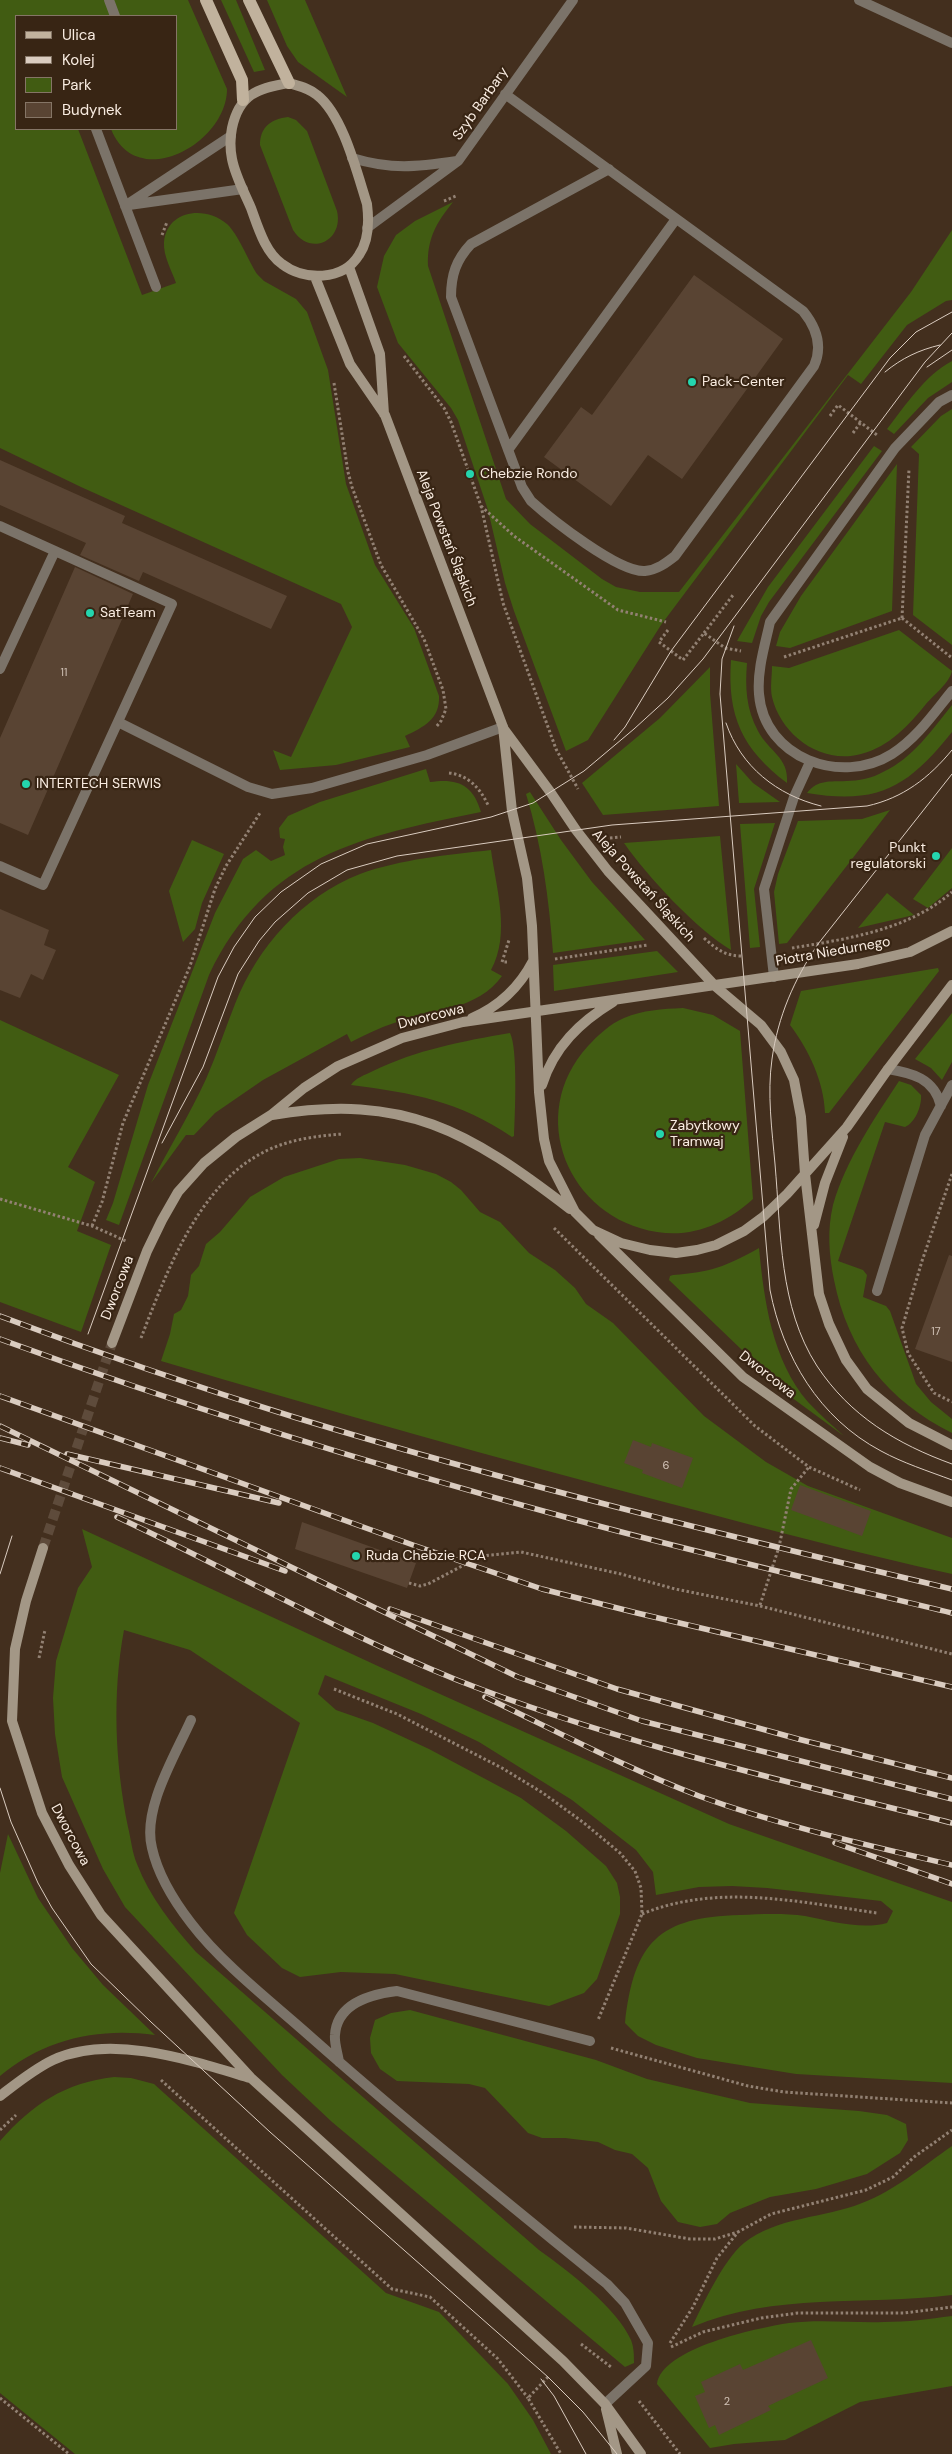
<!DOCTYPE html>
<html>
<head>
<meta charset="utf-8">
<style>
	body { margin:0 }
	#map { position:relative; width:952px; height:2454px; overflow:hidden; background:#432f1e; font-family:"DM Sans",sans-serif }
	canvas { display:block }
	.legend { position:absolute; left:15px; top:15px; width:162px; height:115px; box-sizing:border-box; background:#382514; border:1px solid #857566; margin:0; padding:6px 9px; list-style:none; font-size:15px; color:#f9ece1 }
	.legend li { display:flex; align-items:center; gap:10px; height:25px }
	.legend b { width:25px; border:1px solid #857566 }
</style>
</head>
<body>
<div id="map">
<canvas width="952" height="2454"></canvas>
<ul class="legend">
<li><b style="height:6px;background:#c1b29d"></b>Ulica</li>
<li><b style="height:6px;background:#daccc0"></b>Kolej</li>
<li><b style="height:14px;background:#415c12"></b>Park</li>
<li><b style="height:14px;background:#594433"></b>Budynek</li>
</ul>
</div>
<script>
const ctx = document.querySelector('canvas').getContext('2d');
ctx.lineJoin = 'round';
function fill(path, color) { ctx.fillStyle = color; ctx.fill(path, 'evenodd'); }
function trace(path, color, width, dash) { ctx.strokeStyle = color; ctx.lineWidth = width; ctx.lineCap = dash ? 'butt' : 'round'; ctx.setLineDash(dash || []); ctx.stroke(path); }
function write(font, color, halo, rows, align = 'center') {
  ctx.font = font + ' "DM Sans",sans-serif'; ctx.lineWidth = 4.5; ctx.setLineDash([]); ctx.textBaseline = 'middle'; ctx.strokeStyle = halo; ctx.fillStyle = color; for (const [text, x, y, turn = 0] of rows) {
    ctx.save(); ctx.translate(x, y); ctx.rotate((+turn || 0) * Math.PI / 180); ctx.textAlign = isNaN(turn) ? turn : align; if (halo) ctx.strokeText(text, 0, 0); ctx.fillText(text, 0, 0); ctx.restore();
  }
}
const green = new Path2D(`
	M 0,0 L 188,0 L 227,89 C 227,144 136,193 111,129 L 176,129 L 176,16 L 16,16 L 16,129 L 78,129 L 142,295 L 176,283 C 172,271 163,256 164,242 C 167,210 205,205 227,224 C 238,234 248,260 257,274 L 264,281 L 296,299 L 307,312 L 328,370 L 346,484 L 375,565 L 414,628 L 439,696 C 440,719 424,727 405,736 L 410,747 L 336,765 L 280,770 L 273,750 L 291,757 L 352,627 L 341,604 L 81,487 L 0,448 Z
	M 221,0 L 236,0 L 265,70 L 254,72 Z
	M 267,0 L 305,0 L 347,97 L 298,62 L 287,46 Z
	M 288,117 L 296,120 L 307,131 L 337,211 C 344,241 310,257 293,230 L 260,145 C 260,127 271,119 288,117 Z
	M 453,202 C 436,223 427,239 428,266 L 506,499 L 530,524 L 602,579 L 616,587 L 640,592 L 679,592 L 911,292 L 952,230 L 952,300 L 946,301 L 907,325 L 861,384 L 848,375 L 661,625 L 588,740 L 566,751 L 514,611 L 505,583 L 488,510 L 458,420 L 451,408 L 398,343 L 377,287 L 384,256 L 396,235 L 415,221 Z
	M 952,361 L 952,382 L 928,398 L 894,434 L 887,429 C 906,405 924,376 952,361 Z
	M 952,409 L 952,645 L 913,615 L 919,454 L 911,447 L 941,416 Z
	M 874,446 L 882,451 L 769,602 L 761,616 L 752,643 L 737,641 L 768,587 Z
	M 897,464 L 892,611 L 790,648 L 776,646 L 780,632 L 801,596 Z
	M 899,630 L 952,671 C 950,682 934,695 926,704 C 909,725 889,747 861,754 C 821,765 781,735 772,697 C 770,687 772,676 772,666 L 789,668 Z
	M 731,660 L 747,663 C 745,687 746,709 758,731 C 769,752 789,757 787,783 C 742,749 727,716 731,660 Z
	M 710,667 L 710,693 L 719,806 L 603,815 L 582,783 L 660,718 Z
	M 952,705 L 952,732 C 908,787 879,805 807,793 C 818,779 830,782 846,781 C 858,781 873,778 883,772 C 913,758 932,730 952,705 Z
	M 736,764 L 753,783 L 780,802 L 739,803 Z
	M 426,769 L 430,782 C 457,778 473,784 481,812 C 362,836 266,855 209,975 L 119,1225 L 106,1220 L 113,1203 L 148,1085 L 215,913 L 243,859 L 256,850 L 271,861 L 285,855 L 283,847 L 285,839 L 280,838 L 279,828 L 288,816 L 320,802 Z
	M 530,792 L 561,840 L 592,882 L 645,940 L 553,953 C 549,899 542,846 526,794 Z
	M 890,810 L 787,943 L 779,944 L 774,892 L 778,874 L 798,821 L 862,819 Z
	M 775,823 L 754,889 L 760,947 L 750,948 L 740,824 Z
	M 720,836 L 731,950 C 697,930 647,876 624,843 Z
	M 192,840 L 224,854 L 202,903 L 195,929 L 183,942 L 169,891 Z
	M 952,848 L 952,888 L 928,908 L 913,899 Z
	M 491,850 C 496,888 511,934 491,970 L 502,976 C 479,1009 430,1012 394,1023 C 379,1028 365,1035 351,1042 L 347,1034 L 263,1080 L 215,1113 L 194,1135 L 186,1135 L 151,1183 C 169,1148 190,1114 206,1079 C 217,1054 225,1029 235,1004 C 258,946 302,897 360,874 C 401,859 448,855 491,850 Z
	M 887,893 L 914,915 L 858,928 Z
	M 657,951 L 678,972 L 554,991 L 553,965 Z
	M 938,968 L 939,971 L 829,1113 L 825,1113 C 824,1082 809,1050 790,1025 L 801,991 Z
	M 683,1008 L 713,1015 L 740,1031 L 753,1199 C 727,1223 693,1238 657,1232 C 568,1218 525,1115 588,1046 C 598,1035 610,1024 624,1018 C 643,1010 662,1009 683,1008 Z
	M 952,1013 L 952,1062 L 942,1080 L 931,1068 L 915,1059 Z
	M 0,1020 L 119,1075 L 68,1167 L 95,1182 L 77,1231 L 111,1245 L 81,1332 L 0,1302 Z
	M 510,1033 C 518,1048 515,1116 514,1136 L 512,1137 C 459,1101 413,1093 351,1085 C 355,1078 365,1075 373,1071 C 416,1050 463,1041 510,1033 Z
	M 899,1081 L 911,1085 L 921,1095 C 922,1106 915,1123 905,1127 L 885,1122 L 838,1261 L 863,1270 L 867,1275 L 863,1297 L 886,1306 L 890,1311 L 916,1384 L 931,1402 L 952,1419 L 952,1433 C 888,1401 848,1351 834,1280 C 829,1255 827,1230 833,1205 C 846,1160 874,1119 899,1081 Z
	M 360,1158 L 405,1165 L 436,1174 L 451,1182 L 461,1190 L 480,1212 L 500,1222 L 529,1253 L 555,1270 L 575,1288 L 586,1304 L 613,1323 L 704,1416 L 766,1462 L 808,1486 L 952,1538 L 952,1574 C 857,1553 763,1528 668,1503 C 499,1459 330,1411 161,1361 L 170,1334 L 174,1314 L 181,1310 L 188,1296 L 191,1275 L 199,1266 L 206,1244 L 220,1232 L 250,1197 L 284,1177 L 339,1159 Z
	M 759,1248 C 764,1300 772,1360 808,1402 C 819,1414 832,1425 844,1436 L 791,1397 L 669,1280 L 670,1276 L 673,1275 C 711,1272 725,1267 759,1248 Z
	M 82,1529 L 380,1667 L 729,1824 L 952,1902 L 952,2083 L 796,2074 L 697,2058 L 656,2045 L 638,2036 L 625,2023 C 634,1942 659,1917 740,1915 C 761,1914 785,1913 805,1916 C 831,1921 861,1930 887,1923 L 893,1911 L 881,1901 L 767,1888 L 732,1886 L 699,1887 L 656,1895 L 653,1872 L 636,1850 L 572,1800 L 479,1742 L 421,1714 L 325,1675 L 318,1694 L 336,1710 L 373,1723 L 429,1749 L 521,1798 L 566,1831 L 606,1866 L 617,1883 L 620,1897 L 620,1914 L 597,1979 L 584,1993 L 549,2006 L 395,1974 L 341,1972 L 300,1977 L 282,1968 L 247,1935 L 234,1913 L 300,1723 L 190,1650 L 124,1630 C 112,1694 115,1763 128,1827 C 131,1839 132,1852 137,1864 C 150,1897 172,1925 196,1952 L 539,2250 C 567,2270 617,2308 631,2340 C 634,2348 634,2355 634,2363 L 625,2367 L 332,2122 L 282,2075 L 125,1907 L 103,1869 L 62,1777 L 55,1734 L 53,1698 L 56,1661 L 78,1588 L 92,1567 Z
	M 8,1834 L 38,1898 L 72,1948 L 103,1985 L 155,2035 C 99,2027 44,2039 0,2076 L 0,1873 Z
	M 410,2010 L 596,2060 L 647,2079 L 750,2103 L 859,2111 L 887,2115 L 906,2124 L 908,2140 L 900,2153 L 867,2174 L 816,2189 L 770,2197 L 730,2213 L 717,2224 L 700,2227 L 678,2222 L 661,2201 L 648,2168 L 632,2154 L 615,2150 L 598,2142 L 565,2138 L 542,2138 L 528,2133 L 485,2088 L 469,2084 L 397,2081 L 380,2069 L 371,2053 L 370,2038 L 375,2020 L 391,2013 Z
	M 114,2077 L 131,2078 L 154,2084 L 386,2293 L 439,2312 L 508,2384 L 533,2420 L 551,2454 L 75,2454 L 0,2393 L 0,2141 C 33,2104 64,2083 114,2077 Z
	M 952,2146 L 952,2295 C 864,2306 775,2292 692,2327 C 703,2304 724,2259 744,2243 C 776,2217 825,2218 862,2203 C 896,2190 923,2166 952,2146 Z
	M 952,2316 L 952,2386 L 860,2402 L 785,2440 L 734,2444 L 710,2448 L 657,2384 C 662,2348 757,2328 789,2323 C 820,2319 852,2323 884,2322 C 907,2322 929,2319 952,2316 Z`);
const building = new Path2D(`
	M 694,275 L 783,339 L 682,479 L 648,455 L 611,506 L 544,457 L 581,407 L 592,415 Z
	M 0,460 L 125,516 L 122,523 L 287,596 L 271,629 L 143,572 L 139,581 L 80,555 L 86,543 L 0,505 Z
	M 75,567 L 133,594 L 28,835 L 0,823 L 0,738 Z
	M 0,909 L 49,930 L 44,945 L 56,950 L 43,980 L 31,974 L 20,998 L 0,990 Z
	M 949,1255 L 952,1256 L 952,1362 L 915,1349 Z
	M 633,1440 L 651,1447 L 652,1443 L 693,1458 L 682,1488 L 642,1473 L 643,1470 L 624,1463 Z
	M 800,1485 L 871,1511 L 862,1536 L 791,1510 Z
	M 302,1522 L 416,1563 L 407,1588 L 295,1549 Z
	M 811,2340 L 828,2378 L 768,2406 L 771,2410 L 719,2435 L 715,2425 L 709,2428 L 695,2396 L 705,2392 L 701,2382 L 740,2364 L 743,2370 Z`);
const secondaryTunnel = new Path2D(`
	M 43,1548 L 112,1343`);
const path = new Path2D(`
	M 444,201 L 456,196
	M 162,235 L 167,222
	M 404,356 L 444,408 L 451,422 L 481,506 L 503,603 L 556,749 L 578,789
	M 334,383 L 348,472 L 352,487 L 381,565 L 424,639 L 443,690 L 446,709 L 441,721 L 436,727
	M 830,416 L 838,405 L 877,435
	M 853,433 L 861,422
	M 481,506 L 514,536 L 618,610 L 666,622
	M 902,618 L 909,469
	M 902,618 L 952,658
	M 668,630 L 659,642 L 683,660 L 704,633 L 725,648 L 741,651
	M 704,633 L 733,595
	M 784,657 L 902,618
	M 449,773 C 468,775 480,788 488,805
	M 610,838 L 621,837
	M 704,938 C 716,949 725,956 742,956
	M 792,948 C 847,939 909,930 952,892
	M 555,959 L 648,945
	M 507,962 L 502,962 L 509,940
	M 952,1174 L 922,1261 L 902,1328 L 908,1353 L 934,1393 L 952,1402
	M 0,1199 L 92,1226 L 126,1241
	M 92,1226 L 102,1202 L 123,1123 L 190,966 L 215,889 L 226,866 L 260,813
	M 554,1228 L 755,1426 L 809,1467 L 860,1490
	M 141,1338 C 166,1274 197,1187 262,1153 C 286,1140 315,1136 343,1134
	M 409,1583 L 420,1586 L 428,1584 L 481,1556 L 521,1552 L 621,1574 L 675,1589 L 760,1606 L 952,1654
	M 760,1605 L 779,1547 L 791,1489 L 809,1467
	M 39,1658 L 45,1630
	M 334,1689 L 397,1714 L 502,1768 L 543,1793 L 584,1823 L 620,1853 L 635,1871 L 641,1888 L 642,1914 L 598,2020
	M 642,1914 C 717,1883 800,1902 877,1913
	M 611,2048 L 748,2086 L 784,2092 L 952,2103
	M 161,2080 L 392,2289 L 430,2297 L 498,2359 L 528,2398
	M 0,2130 L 16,2115
	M 574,2227 L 626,2228 L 690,2239 L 715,2239 L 738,2232
	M 670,2343 L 693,2307 L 717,2258 L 738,2232 L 771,2214 L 866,2190 L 893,2177 L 914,2157 L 952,2130
	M 581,2344 L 611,2367
	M 671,2347 L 703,2332 L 761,2318 L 798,2313 L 904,2313 L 952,2307
	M 548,2377 L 528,2398 L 561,2454
	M 0,2398 L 69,2454
	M 639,2401 L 680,2454`);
const lane = new Path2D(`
	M 109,0 L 115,16
	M 859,0 L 952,43
	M 505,94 L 803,311 C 816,327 823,346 814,366 L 675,556 C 666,563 657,570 645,571 C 619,573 551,519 531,501 L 522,487 L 451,297 C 451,275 456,260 471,244 L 609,169
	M 96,129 L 156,287
	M 352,158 C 392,170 416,167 457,161
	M 129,205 L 243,189
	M 125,206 L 231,136
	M 367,228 L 458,161 L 573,0
	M 952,395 L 939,402 L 895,448 L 770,622 C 765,645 757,670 759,694 C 764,758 841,786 892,754 C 917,738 934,713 952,691
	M 508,450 L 676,219
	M 0,526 L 172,604 L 43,885 L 0,866
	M 0,669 L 55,551
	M 118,722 L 248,787 L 272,794 L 312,788 L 427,755 L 503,727
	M 774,977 L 764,889 L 794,797 L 810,762
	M 888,1069 C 912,1073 934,1078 941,1106
	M 877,1291 L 925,1135 L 952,1085
	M 191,1720 C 175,1756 142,1809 152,1848 C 158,1875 174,1901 191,1923 C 223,1965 273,2003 312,2038 C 408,2123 508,2203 607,2284 L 625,2303 L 648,2343 L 646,2366 L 605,2404
	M 339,2062 C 338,2054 334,2043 335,2035 C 337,2003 372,1994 397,1991 L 590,2041`);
const secondary = new Path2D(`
	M 289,83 C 299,86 309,88 317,95 C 343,115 357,173 367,204 C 369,220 369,241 359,255 C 343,281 304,281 282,264 C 265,252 258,227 251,208 C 244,192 235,175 232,159 C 230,149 230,138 232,128 C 239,95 257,88 289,83 Z
	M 349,267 L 380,354 L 384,414
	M 315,277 L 350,364 L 385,415 L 503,727 L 512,811 L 527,878 L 532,926 L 539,1092 L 544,1139 L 549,1161 L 575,1212 L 593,1230 L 621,1243 L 650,1250 L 676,1253 L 697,1250 L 716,1245 L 744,1231 L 763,1217 L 787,1194 L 847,1127 L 888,1069 L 952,985
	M 503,728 L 551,793 L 576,830 L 608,871 L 715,986 L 761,1025 L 781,1052 L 794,1080 L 801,1117 L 805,1174 L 819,1294 L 829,1324 L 846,1360 L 867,1389 L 909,1423 L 952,1445
	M 472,1018 C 500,1006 519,988 533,961
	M 542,1085 C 554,1047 580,1022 613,1002
	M 272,1115 C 405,1093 468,1131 570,1209
	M 814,1225 L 825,1183 L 843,1137
	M 599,1235 L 743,1377 L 870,1467 L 900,1483 L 952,1502
	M 112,1343 L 147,1251 L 162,1220 L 178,1192 L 204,1163 L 236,1137 L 271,1115 L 304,1088 L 338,1066 L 402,1038 L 463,1022 L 858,964 L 910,952 L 952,931
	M 43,1548 L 26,1601 L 15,1649 L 12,1721 L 42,1813 L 69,1865 L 101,1915 L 251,2078 L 563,2361 L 605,2404 L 641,2454
	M 0,2096 C 17,2083 34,2069 53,2060 C 111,2033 193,2061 250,2078
	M 606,2409 L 617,2454`);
const primary = new Path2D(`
	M 206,0 L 242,80 L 243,100
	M 249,0 L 289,83`);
const tram = new Path2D(`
	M 927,367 L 952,350
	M 885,372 C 902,358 919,350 940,345
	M 734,626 L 722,659 L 720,694 L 770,1290 C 783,1357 819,1418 881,1451 C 903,1463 928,1471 952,1480
	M 726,723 C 741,767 777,795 821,806
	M 614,740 L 625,727 L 671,651 L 890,358 L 916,332 L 952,312
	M 952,774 L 818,944 C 794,980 778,1016 772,1059 C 767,1094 772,1130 775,1164 C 781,1232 779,1307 817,1366 C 850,1416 897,1444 952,1464
	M 162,1143 L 203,1067 L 238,974 L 259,941 L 275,922 L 308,893 L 347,870 L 397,856 L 612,825 L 867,806 C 903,798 929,778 952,750
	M 88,1334 L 218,977 L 234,947 L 255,917 L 281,892 L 321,864 L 367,844 L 491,817 L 533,803 L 584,771 L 634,729 L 668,698 L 703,659 L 925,362 L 952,333
	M 0,1574 L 12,1536
	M 0,1788 L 11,1822 L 38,1883 L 52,1908 L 91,1964 L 151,2022 L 270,2132 L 548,2377 L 583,2412 L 617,2454
	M 541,2379 L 554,2396 L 586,2454`);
const rail = new Path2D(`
	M 0,1316 C 98,1353 197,1387 297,1418 C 513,1484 732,1537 952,1589
	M 0,1339 C 186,1407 374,1465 565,1517 C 693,1552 823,1582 952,1613
	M 0,1396 L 413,1545 L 542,1589 L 637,1613 L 952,1687
	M 0,1426 L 518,1677 L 642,1721 L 952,1799
	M 0,1438 L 28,1445
	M 67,1454 L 279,1503
	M 0,1468 L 285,1571
	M 117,1517 C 231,1570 340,1633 457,1680 C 617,1743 785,1781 952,1823
	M 390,1609 L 617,1689 L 798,1739 L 952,1778
	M 485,1697 C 556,1731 626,1768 699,1796 C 781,1826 867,1845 952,1865
	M 835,1843 L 952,1884`);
const markers = [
	[692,382,5,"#24d5ae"],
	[470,474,5,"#24d5ae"],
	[90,613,5,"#24d5ae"],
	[26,784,5,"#24d5ae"],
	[936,856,5,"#24d5ae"],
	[660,1134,5,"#24d5ae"],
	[356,1556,5,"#24d5ae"]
];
const numberNames = [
	["11",64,673],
	["17",936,1332],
	["6",666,1466],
	["2",727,2402]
];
const streetNames = [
	["Szyb Barbary",481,104,-55],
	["Aleja Powstań Śląskich",446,538,69],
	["Aleja Powstań Śląskich",643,886,48],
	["Piotra Niedurnego",833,952,-10],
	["Dworcowa",431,1017,-14],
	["Dworcowa",118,1288,-69],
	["Dworcowa",767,1375,38],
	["Dworcowa",70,1835,62]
];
const poiNames = [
	["Pack-Center",702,382],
	["Chebzie Rondo",480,474],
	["SatTeam",100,613],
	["INTERTECH SERWIS",36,784],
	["Punkt",926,848,"right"],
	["regulatorski",926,864,"right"],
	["Zabytkowy",670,1126],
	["Tramwaj",670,1142],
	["Ruda Chebzie RCA",366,1556]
];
fill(green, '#415c12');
fill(building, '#594433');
trace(secondaryTunnel, '#5e4b3b', 10, [10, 5]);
trace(path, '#928173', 3, [2.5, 2.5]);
trace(lane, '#7b7369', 10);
trace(secondary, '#a39786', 10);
trace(primary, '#c1b29d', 12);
trace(tram, '#daccc0', 1);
trace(rail, '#daccc0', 5.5);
trace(rail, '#382514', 4, [11]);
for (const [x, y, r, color] of markers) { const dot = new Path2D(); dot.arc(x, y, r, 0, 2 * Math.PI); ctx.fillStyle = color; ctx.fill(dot); trace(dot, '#382514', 2); }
write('11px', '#d1c2b6', null, numberNames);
write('14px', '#f9ece1', '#382514', streetNames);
write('14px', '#f9ece1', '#382514', poiNames, 'left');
</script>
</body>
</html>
